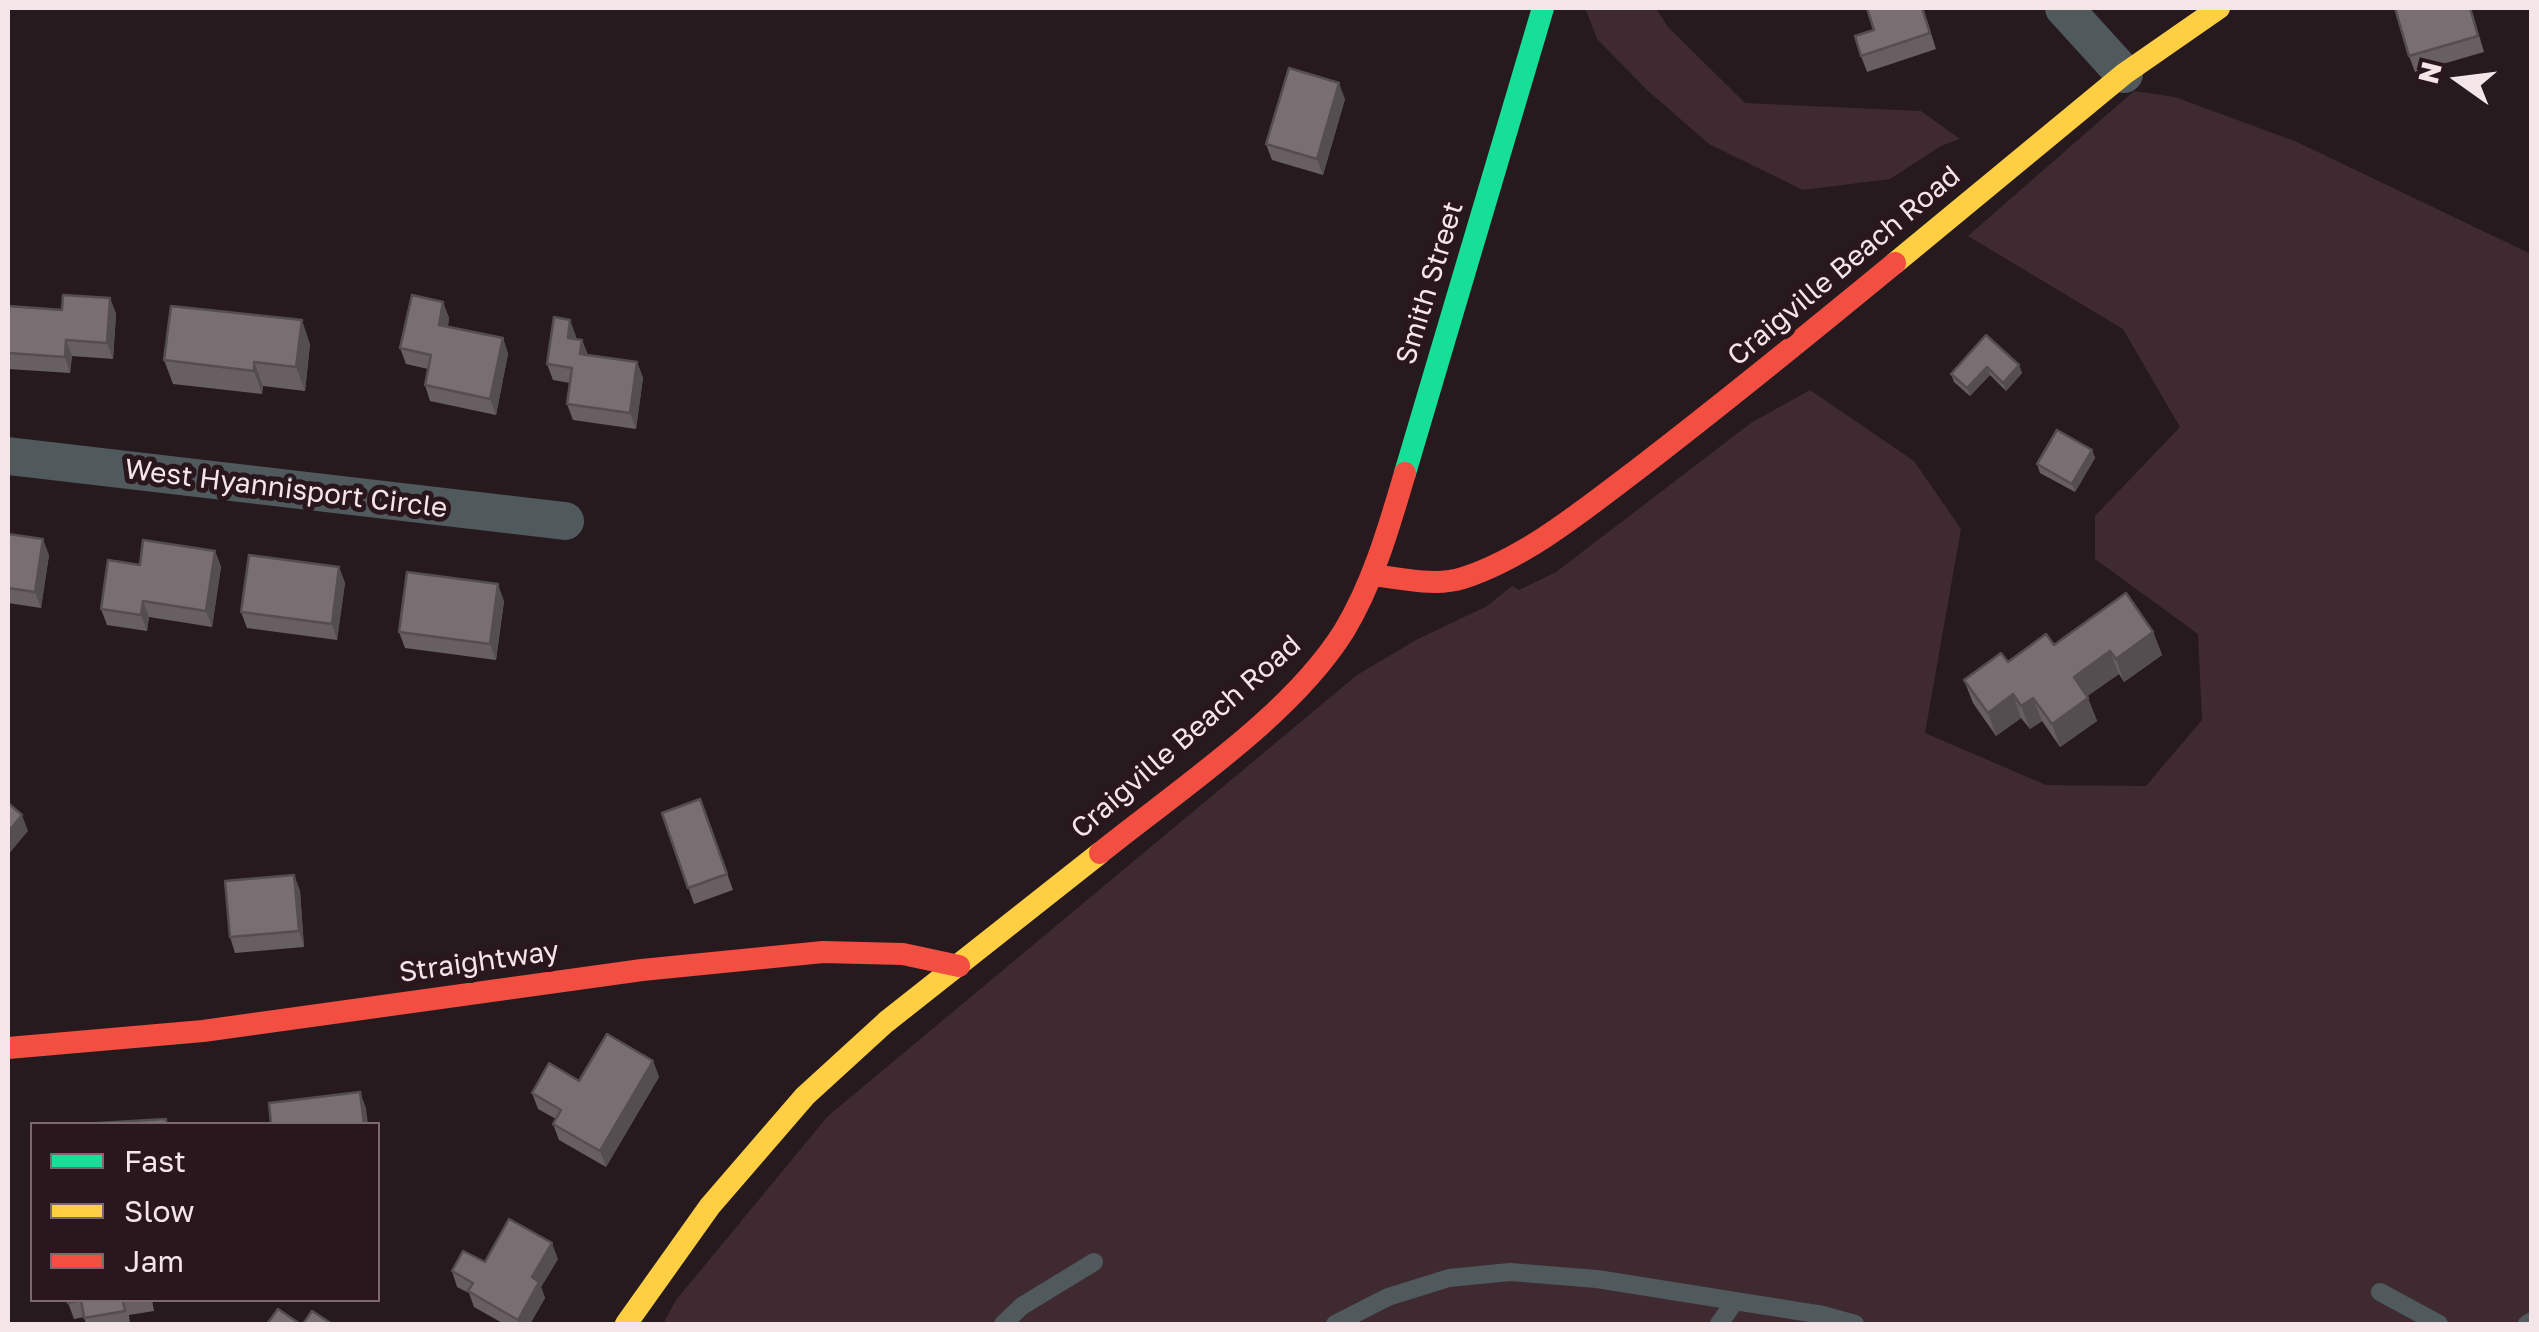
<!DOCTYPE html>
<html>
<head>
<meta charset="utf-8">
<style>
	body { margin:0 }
	#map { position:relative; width:2539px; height:1332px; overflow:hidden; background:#261a1e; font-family:"Golos Text",sans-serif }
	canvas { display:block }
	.frame { position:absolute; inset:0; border:10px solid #f4e5e9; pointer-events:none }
	.legend { position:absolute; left:30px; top:1122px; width:350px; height:180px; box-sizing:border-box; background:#2a161d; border:2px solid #7b696f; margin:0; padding:12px 18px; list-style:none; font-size:30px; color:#f4e5e9 }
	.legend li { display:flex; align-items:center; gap:20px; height:50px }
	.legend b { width:50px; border:2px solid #7b696f }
	.north { position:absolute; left:2409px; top:30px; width:100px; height:100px; -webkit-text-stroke:8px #2a161d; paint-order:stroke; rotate:284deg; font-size:28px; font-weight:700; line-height:40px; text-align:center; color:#f4e5e9 }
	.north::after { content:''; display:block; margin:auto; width:35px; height:45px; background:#f4e5e9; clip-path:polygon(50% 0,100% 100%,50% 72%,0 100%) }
</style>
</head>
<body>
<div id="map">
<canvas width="2539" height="1332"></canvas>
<div class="frame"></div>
<ul class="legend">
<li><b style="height:12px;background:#16e098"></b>Fast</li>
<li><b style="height:12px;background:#ffcf43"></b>Slow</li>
<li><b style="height:12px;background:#f24e42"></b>Jam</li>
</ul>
<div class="north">N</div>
</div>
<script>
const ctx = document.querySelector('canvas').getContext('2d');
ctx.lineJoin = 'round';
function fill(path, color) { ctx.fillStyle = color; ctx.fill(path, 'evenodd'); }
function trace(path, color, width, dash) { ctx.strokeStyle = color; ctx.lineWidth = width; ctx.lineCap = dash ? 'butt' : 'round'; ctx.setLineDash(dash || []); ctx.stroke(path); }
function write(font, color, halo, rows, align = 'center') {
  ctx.font = font + ' "Golos Text",sans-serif'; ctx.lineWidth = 10; ctx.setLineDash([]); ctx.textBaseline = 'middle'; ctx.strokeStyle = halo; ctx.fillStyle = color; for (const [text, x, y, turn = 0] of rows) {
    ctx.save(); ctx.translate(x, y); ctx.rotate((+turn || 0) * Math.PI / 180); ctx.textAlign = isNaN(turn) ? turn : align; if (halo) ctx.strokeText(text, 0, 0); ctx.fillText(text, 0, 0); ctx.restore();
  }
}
const green = new Path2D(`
	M 1585,8 L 1656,8 L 1668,27 L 1745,103 L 1921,111 L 1960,139 L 1941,146 L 1890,179 L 1803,190 L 1709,144 L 1647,90 L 1597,39 Z
	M 2134,91 L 2175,97 L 2297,142 L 2531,254 L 2531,1324 L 663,1324 L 676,1300 L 828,1116 L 1357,675 L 1416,640 L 1487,606 L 1512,586 L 1519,590 L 1556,572 L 1751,423 L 1810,390 L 1914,461 L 1961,529 L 1925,733 L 2046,785 L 2146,786 L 2202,720 L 2198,634 L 2095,559 L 2095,516 L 2180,427 L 2123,329 L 1968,236 Z`);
const lane = new Path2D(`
	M 2380,1292 L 2439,1324
	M 1003,1324 L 1022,1306 L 1094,1262
	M 1335,1324 L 1388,1297 L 1449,1278 L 1510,1272 L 1597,1279 L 1823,1315 L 1855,1324
	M 1719,1324 L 1735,1301
	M 2527,1324 L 2532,1321`);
const street = new Path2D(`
	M 2064,8 L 2124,74
	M 8,456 L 565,521`);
const fast = new Path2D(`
	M 1405,473 L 1543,8`);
const slow = new Path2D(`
	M 1895,263 L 2124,74 L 2219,8
	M 626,1324 L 710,1206 L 805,1096 L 886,1022 L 1100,853`);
const jam = new Path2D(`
	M 1372,575 C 1401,578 1435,587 1463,578 C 1527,557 1585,509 1638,469 C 1725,402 1810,333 1895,263
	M 1100,853 C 1178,790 1291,716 1344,631 C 1373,583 1389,527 1405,473
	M 8,1048 L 203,1031 L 642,970 L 823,952 L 903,954 L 959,966`);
const wall = new Path2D(`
	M 1923,8 L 1936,49 L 1867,72 L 1861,56 L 1874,30 Z
	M 2471,8 L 2484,52 L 2415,72 L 2409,56 Z
	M 1345,99 L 1323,175 L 1272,160 L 1266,144 Z
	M 110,298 L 116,314 L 113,359 L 72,356 L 70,373 L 8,369 L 8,306 L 62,310 Z
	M 443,302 L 449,318 L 448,327 L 503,338 L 508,354 L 496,415 L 430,401 L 425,385 L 428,369 L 406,364 L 400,348 Z
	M 1986,335 L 2019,365 L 2022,373 L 2006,391 L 1990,375 L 1970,396 L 1954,382 L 1951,374 Z
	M 576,336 L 576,339 L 582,340 L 588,355 L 637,362 L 643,378 L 636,429 L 573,420 L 567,404 L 570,383 L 553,380 L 547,364 Z
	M 310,344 L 305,391 L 263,386 L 262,394 L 173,384 L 164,360 Z
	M 2092,450 L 2095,458 L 2075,492 L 2040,473 L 2037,464 Z
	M 8,534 L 49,555 L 41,608 L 8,603 Z
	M 215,551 L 221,567 L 212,627 L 149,617 L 147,631 L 107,625 L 101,609 L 140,565 Z
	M 339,567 L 345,583 L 337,640 L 247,628 L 241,612 Z
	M 504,601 L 496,660 L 405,648 L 399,632 Z
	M 2153,632 L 2162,655 L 2124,682 L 2119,674 L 2087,696 L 2097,721 L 2060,747 L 2042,721 L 2030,729 L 2021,718 L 1996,736 L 1973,703 L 1964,680 L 2054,645 Z
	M 700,799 L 733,890 L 694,904 L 662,813 Z
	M 294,875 L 300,891 L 304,947 L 235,953 L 230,937 Z
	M 653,1061 L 659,1077 L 606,1167 L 559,1140 L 553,1124 L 556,1119 L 538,1109 L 532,1093 Z
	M 558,1259 L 541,1287 L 545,1298 L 530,1324 L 504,1324 L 474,1307 L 469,1293 L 457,1287 L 452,1271 L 485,1262 Z
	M 67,1300 L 152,1300 L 154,1311 L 129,1315 L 130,1324 L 86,1324 L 84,1317 L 74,1319 Z`);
const shadedWall = new Path2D(`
	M 1339,83 L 1345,99 L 1323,175 L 1317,159 Z
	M 110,298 L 116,314 L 113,359 L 107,343 Z
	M 443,302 L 449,318 L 445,341 L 439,325 Z
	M 302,320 L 310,344 L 305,391 L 296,367 Z
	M 570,320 L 576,336 L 574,354 L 568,338 Z
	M 503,338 L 508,354 L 496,415 L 490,399 Z
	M 66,340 L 72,356 L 70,373 L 65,357 Z
	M 582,340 L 588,356 L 580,354 Z
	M 254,362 L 263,386 L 262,394 L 254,371 Z
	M 637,362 L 643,378 L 636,429 L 630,413 Z
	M 2019,365 L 2022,373 L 2006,391 L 2003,383 Z
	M 1987,367 L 1990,375 L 1970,396 L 1967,388 Z
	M 2092,450 L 2095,458 L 2075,492 L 2072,484 Z
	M 43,539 L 49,555 L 41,608 L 35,592 Z
	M 215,551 L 221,567 L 212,627 L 206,611 Z
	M 339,567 L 345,583 L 337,640 L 332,624 Z
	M 498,584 L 504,601 L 496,660 L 490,644 Z
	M 143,601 L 149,617 L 147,631 L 141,615 Z
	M 2153,632 L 2162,655 L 2124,682 L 2116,659 Z
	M 2110,651 L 2119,674 L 2082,700 L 2074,677 Z
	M 2013,694 L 2021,718 L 1996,736 L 1988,713 Z
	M 2033,698 L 2042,721 L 2030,729 L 2021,706 Z
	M 2088,698 L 2097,721 L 2060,747 L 2052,724 Z
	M 22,815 L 28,831 L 8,855 L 8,832 Z
	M 294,875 L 300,891 L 304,947 L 299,931 Z
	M 653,1061 L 659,1077 L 606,1167 L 600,1151 Z
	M 360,1092 L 366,1108 L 368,1124 L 364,1124 Z
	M 552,1243 L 558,1259 L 541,1287 L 545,1298 L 530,1324 L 519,1324 L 518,1320 L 532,1277 Z`);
const building = new Path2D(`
	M 1867,8 L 1922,8 L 1930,33 L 1861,56 L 1855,36 L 1874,30 Z
	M 2395,8 L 2470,8 L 2478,36 L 2409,56 Z
	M 1289,68 L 1339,83 L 1317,159 L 1266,144 Z
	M 63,295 L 110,298 L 107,343 L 66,340 L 65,357 L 8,353 L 8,306 L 62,310 Z
	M 412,295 L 443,302 L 439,325 L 503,338 L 490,399 L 425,385 L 431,355 L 400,348 Z
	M 171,306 L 302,320 L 296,367 L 254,362 L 254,371 L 164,360 Z
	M 554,317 L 570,320 L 568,338 L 582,340 L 580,354 L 637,362 L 630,413 L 567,404 L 572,368 L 547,364 Z
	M 1986,335 L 2019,365 L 2003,383 L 1987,367 L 1967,388 L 1951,374 Z
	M 2057,430 L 2092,450 L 2072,484 L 2037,464 Z
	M 8,534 L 43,539 L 35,592 L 8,588 Z
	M 143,540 L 215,551 L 206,611 L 143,601 L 141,615 L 101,609 L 108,560 L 140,565 Z
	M 249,555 L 339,567 L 332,624 L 241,612 Z
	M 407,572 L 498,584 L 490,644 L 399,632 Z
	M 2126,593 L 2153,632 L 2116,659 L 2110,651 L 2074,677 L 2088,698 L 2052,724 L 2033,698 L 2021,706 L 2013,694 L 1988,713 L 1964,680 L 2001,653 L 2008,662 L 2046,634 L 2054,645 Z
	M 700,799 L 727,874 L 688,888 L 662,813 Z
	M 8,803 L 22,815 L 8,832 Z
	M 294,875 L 299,931 L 230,937 L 225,881 Z
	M 607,1034 L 653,1061 L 600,1151 L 553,1124 L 561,1110 L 532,1093 L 549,1063 L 579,1081 Z
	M 360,1092 L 364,1124 L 254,1124 L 271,1123 L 269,1103 Z
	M 166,1119 L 166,1124 L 82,1124 Z
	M 509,1219 L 552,1243 L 532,1277 L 539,1282 L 518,1320 L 468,1291 L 473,1283 L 452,1271 L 463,1251 L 485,1262 Z
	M 67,1300 L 123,1300 L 125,1311 L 84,1318 L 81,1300 L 68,1303 Z
	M 278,1309 L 300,1324 L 267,1324 Z
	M 312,1311 L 332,1324 L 303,1324 Z`);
const streetNames = [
	["Craigville Beach Road",1844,266,-40],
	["Smith Street",1430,283,-73],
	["West Hyannisport Circle",286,489,7],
	["Craigville Beach Road",1186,737,-41],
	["Straightway",479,962,-8]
];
fill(green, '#3f2a31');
trace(lane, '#505a5c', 18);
trace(street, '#505a5c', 38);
trace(fast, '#16e098', 22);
trace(slow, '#ffcf43', 22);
trace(jam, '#f24e42', 22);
fill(wall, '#685f62');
fill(shadedWall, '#554e50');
fill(building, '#796f72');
trace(building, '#554e50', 2.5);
write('28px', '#f4e5e9', '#2a161d', streetNames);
</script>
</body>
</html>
